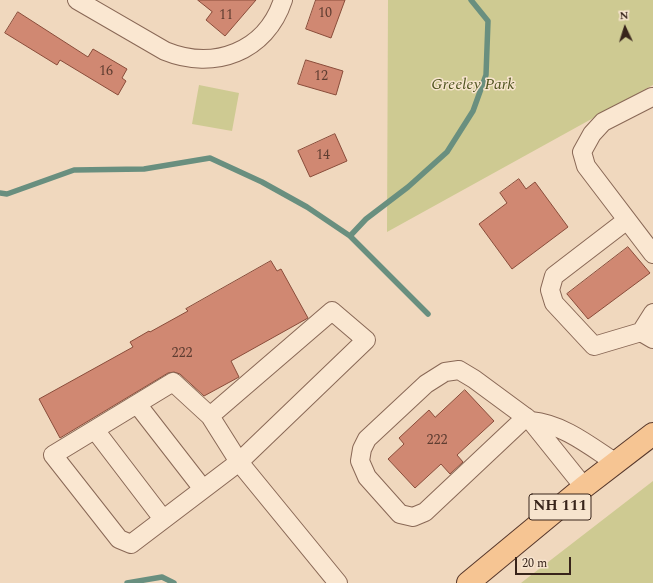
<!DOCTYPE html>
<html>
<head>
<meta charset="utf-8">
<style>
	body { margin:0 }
	#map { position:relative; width:653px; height:583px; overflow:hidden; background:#f0d8be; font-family:Spectral,serif }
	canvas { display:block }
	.north { position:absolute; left:605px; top:8px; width:40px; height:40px; -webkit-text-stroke:3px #f7e4ce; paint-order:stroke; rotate:356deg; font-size:11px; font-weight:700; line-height:16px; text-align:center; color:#38241b }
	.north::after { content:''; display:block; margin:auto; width:14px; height:18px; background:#38241b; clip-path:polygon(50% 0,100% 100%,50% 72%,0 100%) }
	.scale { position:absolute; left:515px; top:557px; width:56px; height:18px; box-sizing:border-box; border:2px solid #38241b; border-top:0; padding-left:5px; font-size:12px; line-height:14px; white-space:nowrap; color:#38241b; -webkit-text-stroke:3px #f7e4ce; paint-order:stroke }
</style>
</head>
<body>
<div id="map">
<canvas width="653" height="583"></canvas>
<div class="north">N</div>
<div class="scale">20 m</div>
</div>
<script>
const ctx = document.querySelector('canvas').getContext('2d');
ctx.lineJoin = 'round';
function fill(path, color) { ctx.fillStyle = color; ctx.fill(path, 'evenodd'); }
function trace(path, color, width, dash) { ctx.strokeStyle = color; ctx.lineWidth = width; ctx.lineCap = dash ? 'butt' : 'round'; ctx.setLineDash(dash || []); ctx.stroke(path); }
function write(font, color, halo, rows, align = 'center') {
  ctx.font = font + ' Spectral,serif'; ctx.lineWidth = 3; ctx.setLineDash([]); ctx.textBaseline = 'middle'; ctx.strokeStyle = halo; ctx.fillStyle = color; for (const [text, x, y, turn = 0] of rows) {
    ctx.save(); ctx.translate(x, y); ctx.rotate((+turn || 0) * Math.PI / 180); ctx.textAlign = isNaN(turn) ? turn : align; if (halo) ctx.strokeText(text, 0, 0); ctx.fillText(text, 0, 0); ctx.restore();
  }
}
const green = new Path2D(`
	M 388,0 L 653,0 L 653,85 L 387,232 Z
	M 199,85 L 239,93 L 232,131 L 192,124 Z
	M 653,481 L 653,583 L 521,583 L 530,576 Z`);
const stream = new Path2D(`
	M 0,193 L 7,194 L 74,170 L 144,169 L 210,158 L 262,182 L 307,207 L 350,236 L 428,314
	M 350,236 L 366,219 L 408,187 L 447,152 L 473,111 L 486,75 L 488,21 L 471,0
	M 127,583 L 162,577 L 174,583`);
const building = new Path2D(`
	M 198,0 L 256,0 L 225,36 L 206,20 L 212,12 Z
	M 316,0 L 345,0 L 331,38 L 306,29 Z
	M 18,12 L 88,57 L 93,49 L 127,69 L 122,78 L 126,81 L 118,95 L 60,60 L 57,65 L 5,33 Z
	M 306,60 L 343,71 L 336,95 L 298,84 Z
	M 335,134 L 347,161 L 310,177 L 298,151 Z
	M 519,179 L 526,189 L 535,182 L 568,227 L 512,269 L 479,224 L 507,203 L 500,193 Z
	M 628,247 L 650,273 L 588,319 L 567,294 Z
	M 271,261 L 277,271 L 281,269 L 308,318 L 231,361 L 239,377 L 204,396 L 180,374 L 174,372 L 168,373 L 60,438 L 39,399 L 133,347 L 130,342 L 149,331 L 150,332 L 188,311 L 186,309 Z
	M 465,390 L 494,421 L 457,455 L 463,462 L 450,474 L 441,464 L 415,488 L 388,459 L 404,444 L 399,438 L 429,410 L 435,417 Z`);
const minor = new Path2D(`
	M 77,0 L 165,51 C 214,71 266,52 283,0
	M 652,97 L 603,122 L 592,134 L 582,152 L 586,166 L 653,254
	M 627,220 L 554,276 L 550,290 L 554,303 L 594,346 L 641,332 L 653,339
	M 641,332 L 653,313
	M 137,404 L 203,489
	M 210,416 L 173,382 L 53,455 L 119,539 L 131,544 L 239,462 L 366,340 L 332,311 L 210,416 L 239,462 L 338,583
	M 526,417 L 425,512 L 413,517 L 400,514 L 367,477 L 360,461 L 362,449 L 367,439 L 426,384 L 445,372 L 459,370 L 474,379 L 531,421 L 584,487
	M 531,421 C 563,424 590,446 616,463
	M 95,430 L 163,519`);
const major = new Path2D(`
	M 468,583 L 584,487 L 653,434`);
const numberNames = [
	["10",325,14],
	["11",226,16],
	["16",106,72],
	["12",321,77],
	["14",323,156],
	["222",182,354],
	["222",437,441]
];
const shields = [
	[560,507,62]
];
const shieldNames = [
	["NH 111",560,507]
];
const parkNames = [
	["Greeley Park",473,86]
];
fill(green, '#ceca92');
trace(stream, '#698f7f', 5.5);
fill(building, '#d08872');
trace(building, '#894c3a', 1);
trace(minor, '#896856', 20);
trace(major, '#56372b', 24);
trace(minor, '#fae7d1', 18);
trace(major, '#f6c593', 22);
write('14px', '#5e3d31', null, numberNames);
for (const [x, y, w] of shields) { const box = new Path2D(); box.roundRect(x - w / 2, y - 13, w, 26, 3); ctx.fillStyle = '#f7e4ce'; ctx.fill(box); trace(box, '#38241b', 1); }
write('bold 15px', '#38241b', null, shieldNames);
write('italic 16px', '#515521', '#f7e4ce', parkNames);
</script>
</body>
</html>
